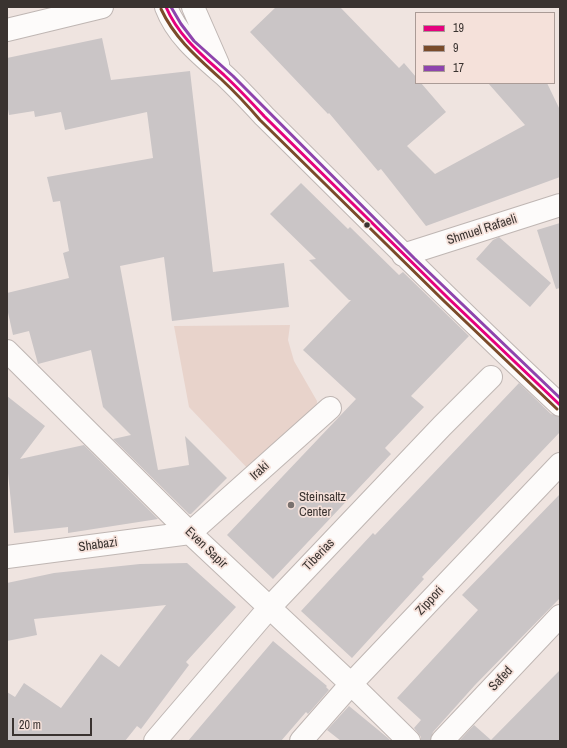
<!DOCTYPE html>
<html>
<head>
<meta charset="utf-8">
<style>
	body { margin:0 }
	#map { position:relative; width:567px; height:748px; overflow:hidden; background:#efe4e0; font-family:"Archivo Narrow",sans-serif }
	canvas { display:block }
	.frame { position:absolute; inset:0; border:8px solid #3a3330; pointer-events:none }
	.legend { position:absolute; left:415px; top:12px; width:140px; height:72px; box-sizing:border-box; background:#f5e1da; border:1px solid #aa9b96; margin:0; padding:5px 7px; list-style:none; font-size:12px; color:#3a3330 }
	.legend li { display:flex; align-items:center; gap:8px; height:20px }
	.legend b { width:20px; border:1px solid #aa9b96 }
	.scale { position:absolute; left:12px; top:718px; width:80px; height:18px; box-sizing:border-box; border:2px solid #3a3330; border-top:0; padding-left:5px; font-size:12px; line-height:14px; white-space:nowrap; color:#3a3330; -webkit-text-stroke:3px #f5e1da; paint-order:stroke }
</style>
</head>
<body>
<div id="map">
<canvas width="567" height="748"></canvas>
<div class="frame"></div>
<ul class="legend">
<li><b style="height:5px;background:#e5007d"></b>19</li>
<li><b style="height:5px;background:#7a4b2a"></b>9</li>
<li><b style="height:5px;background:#8e44ad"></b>17</li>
</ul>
<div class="scale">20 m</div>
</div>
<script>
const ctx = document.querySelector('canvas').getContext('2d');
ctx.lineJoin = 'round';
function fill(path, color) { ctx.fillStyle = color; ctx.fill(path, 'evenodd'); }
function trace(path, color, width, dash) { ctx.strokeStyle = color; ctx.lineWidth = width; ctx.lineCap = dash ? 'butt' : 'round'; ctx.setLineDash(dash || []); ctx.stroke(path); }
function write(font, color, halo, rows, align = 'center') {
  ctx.font = font + ' "Archivo Narrow",sans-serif'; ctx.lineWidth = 3.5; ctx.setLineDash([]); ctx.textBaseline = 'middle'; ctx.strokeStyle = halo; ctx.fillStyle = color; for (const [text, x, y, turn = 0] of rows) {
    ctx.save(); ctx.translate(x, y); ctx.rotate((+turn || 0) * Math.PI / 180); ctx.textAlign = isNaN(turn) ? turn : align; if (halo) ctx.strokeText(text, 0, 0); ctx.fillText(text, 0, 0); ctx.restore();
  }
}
const green = new Path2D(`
	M 290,325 L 288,340 L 294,361 L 317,401 L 316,417 L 251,472 L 189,407 L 174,326 Z`);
const building = new Path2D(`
	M 276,7 L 340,7 L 399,68 L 404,63 L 416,77 L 416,83 L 421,83 L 446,112 L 407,146 L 435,174 L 525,125 L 488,83 L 547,83 L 560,110 L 560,177 L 426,226 L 381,169 L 378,171 L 329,113 L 328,114 L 250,32 Z
	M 102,38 L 111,80 L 190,71 L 213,272 L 284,263 L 289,307 L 172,321 L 164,257 L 120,266 L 158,470 L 189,465 L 185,436 L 227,478 L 191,514 L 189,514 L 113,439 L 131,435 L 103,407 L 91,350 L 38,364 L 29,331 L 13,335 L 7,308 L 7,293 L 69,278 L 63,253 L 69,251 L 60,201 L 53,202 L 47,177 L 153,158 L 147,112 L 65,130 L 61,112 L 35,117 L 34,111 L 9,115 L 7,103 L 7,58 Z
	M 301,183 L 348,229 L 350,227 L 399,275 L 403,272 L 469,336 L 411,396 L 424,407 L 385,448 L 391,454 L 273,579 L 227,535 L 356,399 L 303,350 L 351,300 L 349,300 L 309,260 L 316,259 L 270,214 Z
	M 560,223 L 560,288 L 556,289 L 537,230 Z
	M 499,237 L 551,283 L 530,307 L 476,259 L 493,240 Z
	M 519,383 L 551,414 L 560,417 L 560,432 L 422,577 L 424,579 L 352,658 L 301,611 L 373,533 L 375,535 Z
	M 7,396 L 45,426 L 20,459 L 84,445 L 158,519 L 68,533 L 68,527 L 14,533 L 8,473 L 7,475 Z
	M 560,494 L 560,598 L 475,685 L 433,732 L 430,741 L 421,741 L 421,737 L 414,728 L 421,720 L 397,698 L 478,610 L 462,595 Z
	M 187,563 L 236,607 L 186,662 L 189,665 L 141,729 L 137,726 L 125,741 L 7,741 L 7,692 L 15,697 L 24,683 L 61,708 L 101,654 L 119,667 L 166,605 L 34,619 L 37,635 L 7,641 L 7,583 L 54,573 L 140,564 Z
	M 273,641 L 327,686 L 326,687 L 329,690 L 308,714 L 306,712 L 281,741 L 188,741 Z
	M 560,670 L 560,741 L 459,741 L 474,725 L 491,740 Z
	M 349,706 L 388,738 L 391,741 L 341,741 L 327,730 Z`);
const minor = new Path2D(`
	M 166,7 C 177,36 201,55 224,75 C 238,88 251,102 264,116 C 362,213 459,311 560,405
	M 193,7 L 218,64
	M 7,30 L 102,7
	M 403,255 L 560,205
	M 7,351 L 190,533 L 351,684 L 409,741
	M 7,557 L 190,533 L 330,408
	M 155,741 L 269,608 L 442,426 L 491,377
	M 301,741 L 351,684 L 560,464
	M 442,741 L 560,616`);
const bus1 = new Path2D(`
	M 166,7 C 179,37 202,55 225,76 C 239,89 251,102 264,116 L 448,298 L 560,405`);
const bus2 = new Path2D(`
	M 161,9 C 175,39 198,58 221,79 C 235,92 248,106 260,120 L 444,301 L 557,409`);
const bus3 = new Path2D(`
	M 171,7 L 181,24 L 194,41 L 233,76 L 414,258 L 560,398`);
const markers = [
	[367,225,3.5,"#3a3330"],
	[291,505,4,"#79716e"]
];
const streetNames = [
	["Shmuel Rafaeli",482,230,-18],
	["Iraki",260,471,-42],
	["Shabazi",98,545,-8],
	["Even Sapir",206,548,44],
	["Tiberias",319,555,-46],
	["Zippori",430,601,-47],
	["Safed",501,679,-47]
];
const poiNames = [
	["Steinsaltz",299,498],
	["Center",299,513]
];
fill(green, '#e8d3cb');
fill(building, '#cac5c6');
trace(minor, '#bfb6b3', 24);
trace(minor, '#fdfbfa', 22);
trace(bus1, '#e5007d', 3);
trace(bus2, '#7a4b2a', 3);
trace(bus3, '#8e44ad', 3);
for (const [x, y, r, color] of markers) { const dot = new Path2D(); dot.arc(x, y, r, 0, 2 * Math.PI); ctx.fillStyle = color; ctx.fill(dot); trace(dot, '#f5e1da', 1.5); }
write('13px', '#3a3330', '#f5e1da', streetNames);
write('13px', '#3a3330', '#f5e1da', poiNames, 'left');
</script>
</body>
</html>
